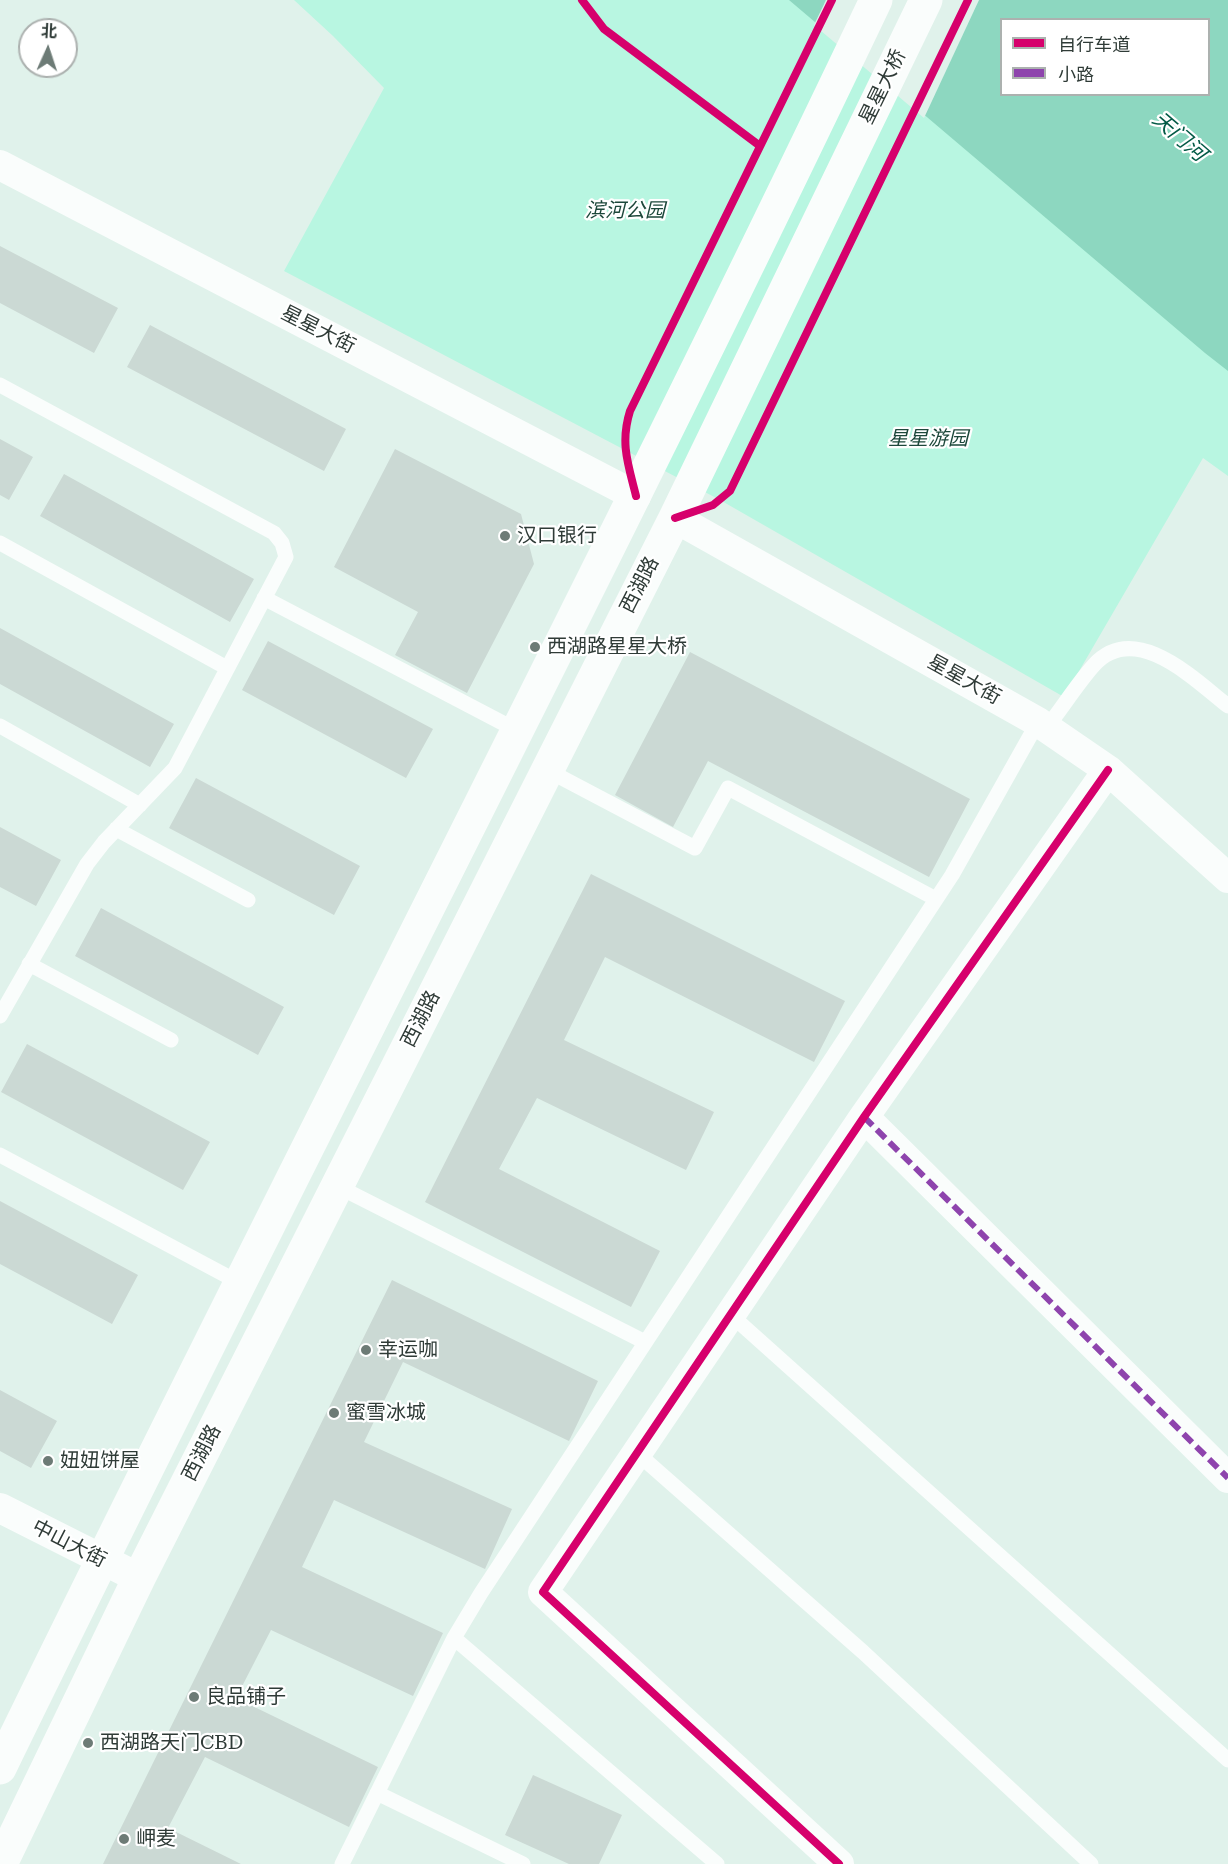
<!DOCTYPE html>
<html>
<head>
<meta charset="utf-8">
<style>
	body { margin:0 }
	#map { position:relative; width:1228px; height:1864px; overflow:hidden; background:#e0f2eb; font-family:"Roboto Serif","Noto Sans SC",serif }
	canvas { display:block }
	.legend { position:absolute; left:1000px; top:18px; width:210px; height:78px; box-sizing:border-box; background:#fff; border:2px solid #acb1af; margin:0; padding:8px 10px; list-style:none; font-size:18px; color:#2f3b37 }
	.legend li { display:flex; align-items:center; gap:12px; height:30px }
	.legend b { width:30px; border:2px solid #acb1af }
	.north { position:absolute; left:18px; top:18px; width:60px; height:60px; box-sizing:border-box; background:#fff; border:2px solid #acb1af; border-radius:50%; rotate:3deg; font-size:16px; font-weight:700; line-height:24px; text-align:center; color:#2f3b37 }
	.north::after { content:''; display:block; margin:auto; width:21px; height:27px; background:#6d7b76; clip-path:polygon(50% 0,100% 100%,50% 72%,0 100%) }
</style>
</head>
<body>
<div id="map">
<canvas width="1228" height="1864"></canvas>
<ul class="legend">
<li><b style="height:8px;background:#d6006c"></b>自行车道</li>
<li><b style="height:8px;background:#8e44ad"></b>小路</li>
</ul>
<div class="north">北</div>
</div>
<script>
const ctx = document.querySelector('canvas').getContext('2d');
ctx.lineJoin = 'round';
function fill(path, color) { ctx.fillStyle = color; ctx.fill(path, 'evenodd'); }
function trace(path, color, width, dash) { ctx.strokeStyle = color; ctx.lineWidth = width; ctx.lineCap = dash ? 'butt' : 'round'; ctx.setLineDash(dash || []); ctx.stroke(path); }
function write(font, color, halo, rows, align = 'center') {
  ctx.font = font + ' "Roboto Serif","Noto Sans SC",serif'; ctx.lineWidth = 4.5; ctx.setLineDash([]); ctx.textBaseline = 'middle'; ctx.strokeStyle = halo; ctx.fillStyle = color; for (const [text, x, y, turn = 0] of rows) {
    ctx.save(); ctx.translate(x, y); ctx.rotate((+turn || 0) * Math.PI / 180); ctx.textAlign = isNaN(turn) ? turn : align; if (halo) ctx.strokeText(text, 0, 0); ctx.fillText(text, 0, 0); ctx.restore();
  }
}
const green = new Path2D(`
	M 294,0 L 1228,0 L 1228,476 L 1203,458 L 1064,697 L 720,500 L 284,271 L 384,88 L 333,36 ZM 1002,20 L 1208,20 L 1208,94 L 1002,94 Z`);
const water = new Path2D(`
	M 789,0 L 1228,0 L 1228,371 L 1205,353 ZM 1002,20 L 1208,20 L 1208,94 L 1002,94 Z`);
const pier = new Path2D(`
	M 826,0 L 979,0 L 924,118 L 814,25 Z`);
const building = new Path2D(`
	M 0,246 L 118,308 L 94,353 L 0,303 Z
	M 150,325 L 346,429 L 324,471 L 127,367 Z
	M 0,439 L 33,457 L 9,500 L 0,495 Z
	M 395,449 L 521,514 L 534,564 L 467,693 L 395,655 L 418,612 L 334,567 Z
	M 64,474 L 254,579 L 230,622 L 40,516 Z
	M 0,628 L 174,724 L 150,767 L 0,684 Z
	M 268,641 L 433,729 L 406,778 L 242,690 Z
	M 690,652 L 970,799 L 929,877 L 708,761 L 673,827 L 615,795 Z
	M 196,778 L 360,866 L 334,915 L 169,828 Z
	M 0,827 L 61,860 L 36,906 L 0,887 Z
	M 591,874 L 845,1001 L 814,1062 L 605,957 L 564,1040 L 714,1112 L 686,1170 L 537,1098 L 499,1169 L 660,1251 L 631,1307 L 425,1202 Z
	M 101,908 L 284,1007 L 258,1055 L 75,956 Z
	M 27,1044 L 210,1142 L 183,1190 L 1,1092 Z
	M 0,1201 L 138,1275 L 112,1324 L 0,1264 Z
	M 392,1280 L 598,1381 L 569,1441 L 403,1362 L 364,1442 L 512,1509 L 485,1569 L 334,1500 L 302,1567 L 443,1633 L 413,1696 L 271,1630 L 236,1698 L 378,1767 L 349,1827 L 205,1757 L 168,1828 L 241,1864 L 103,1864 Z
	M 0,1390 L 57,1421 L 31,1468 L 0,1451 Z
	M 533,1775 L 622,1815 L 599,1864 L 569,1864 L 505,1835 Z`);
const lane = new Path2D(`
	M 0,385 L 274,533 L 282,543 L 286,557 L 175,768 L 104,842 L 87,864 L 0,1016
	M 0,543 L 227,668
	M 264,598 L 518,731
	M 0,726 L 140,805
	M 1047,727 C 1063,707 1077,684 1094,665 C 1135,620 1194,679 1228,706
	M 547,770 L 695,848 L 728,788 L 936,899
	M 116,829 L 248,900
	M 29,964 L 171,1040
	M 0,1155 L 240,1283
	M 337,1186 L 645,1342
	M 731,1315 L 1228,1760
	M 637,1453 L 863,1652 L 1091,1864
	M 454,1638 L 717,1864
	M 377,1793 L 523,1864
	M 342,1864 L 454,1638 L 481,1593 L 952,875 L 1038,722`);
const street = new Path2D(`
	M 0,165 L 636,496
	M 675,518 L 1038,722 L 1108,770 L 1228,878
	M 864,1117 L 1228,1478
	M 0,1508 L 139,1578
	M 839,1864 L 543,1592 L 864,1117 L 1108,770`);
const secondary = new Path2D(`
	M 0,1768 C 288,1176 593,594 876,0
	M 1,1864 L 139,1578 L 675,518 L 926,0`);
const quiet = new Path2D(`
	M 864,1117 L 1228,1478`);
const cycleway = new Path2D(`
	M 582,0 L 604,29 L 760,146
	M 636,496 C 628,464 620,443 630,411 L 832,0
	M 675,518 L 713,505 L 730,491 L 968,0
	M 839,1864 L 543,1592 L 864,1117 L 1108,770`);
const markers = [
	[505,536,6,"#6d7b76"],
	[535,647,6,"#6d7b76"],
	[366,1350,6,"#6d7b76"],
	[334,1413,6,"#6d7b76"],
	[48,1461,6,"#6d7b76"],
	[194,1697,6,"#6d7b76"],
	[88,1743,6,"#6d7b76"],
	[124,1839,6,"#6d7b76"]
];
const streetNames = [
	["星星大桥",883,87,-64],
	["星星大街",318,330,27],
	["西湖路",640,585,-63],
	["星星大街",964,680,29],
	["西湖路",421,1019,-63],
	["西湖路",202,1453,-63],
	["中山大街",69,1544,27]
];
const parkNames = [
	["滨河公园",625,211],
	["星星游园",928,439]
];
const poiNames = [
	["汉口银行",517,536],
	["西湖路星星大桥",547,647],
	["幸运咖",378,1350],
	["蜜雪冰城",346,1413],
	["妞妞饼屋",60,1461],
	["良品铺子",206,1697],
	["西湖路天门CBD",100,1743],
	["岬麦",136,1839]
];
const waterNames = [
	["天门河",1179,137,41]
];
fill(green, '#b8f6e1');
fill(water, '#8dd7c0');
fill(pier, '#e0f2eb');
fill(building, '#cbd9d4');
trace(lane, '#fafdfc', 15);
trace(street, '#fafdfc', 30);
trace(secondary, '#fafdfc', 33);
trace(quiet, '#8e44ad', 6, [12, 6]);
trace(cycleway, '#d6006c', 8);
for (const [x, y, r, color] of markers) { const dot = new Path2D(); dot.arc(x, y, r, 0, 2 * Math.PI); ctx.fillStyle = color; ctx.fill(dot); trace(dot, '#fff', 2); }
write('20px', '#2f3b37', '#fff', streetNames);
write('italic 20px', '#1d483b', '#fff', parkNames);
write('20px', '#2f3b37', '#fff', poiNames, 'left');
write('italic 21px', '#035a46', '#fff', waterNames);
</script>
</body>
</html>
